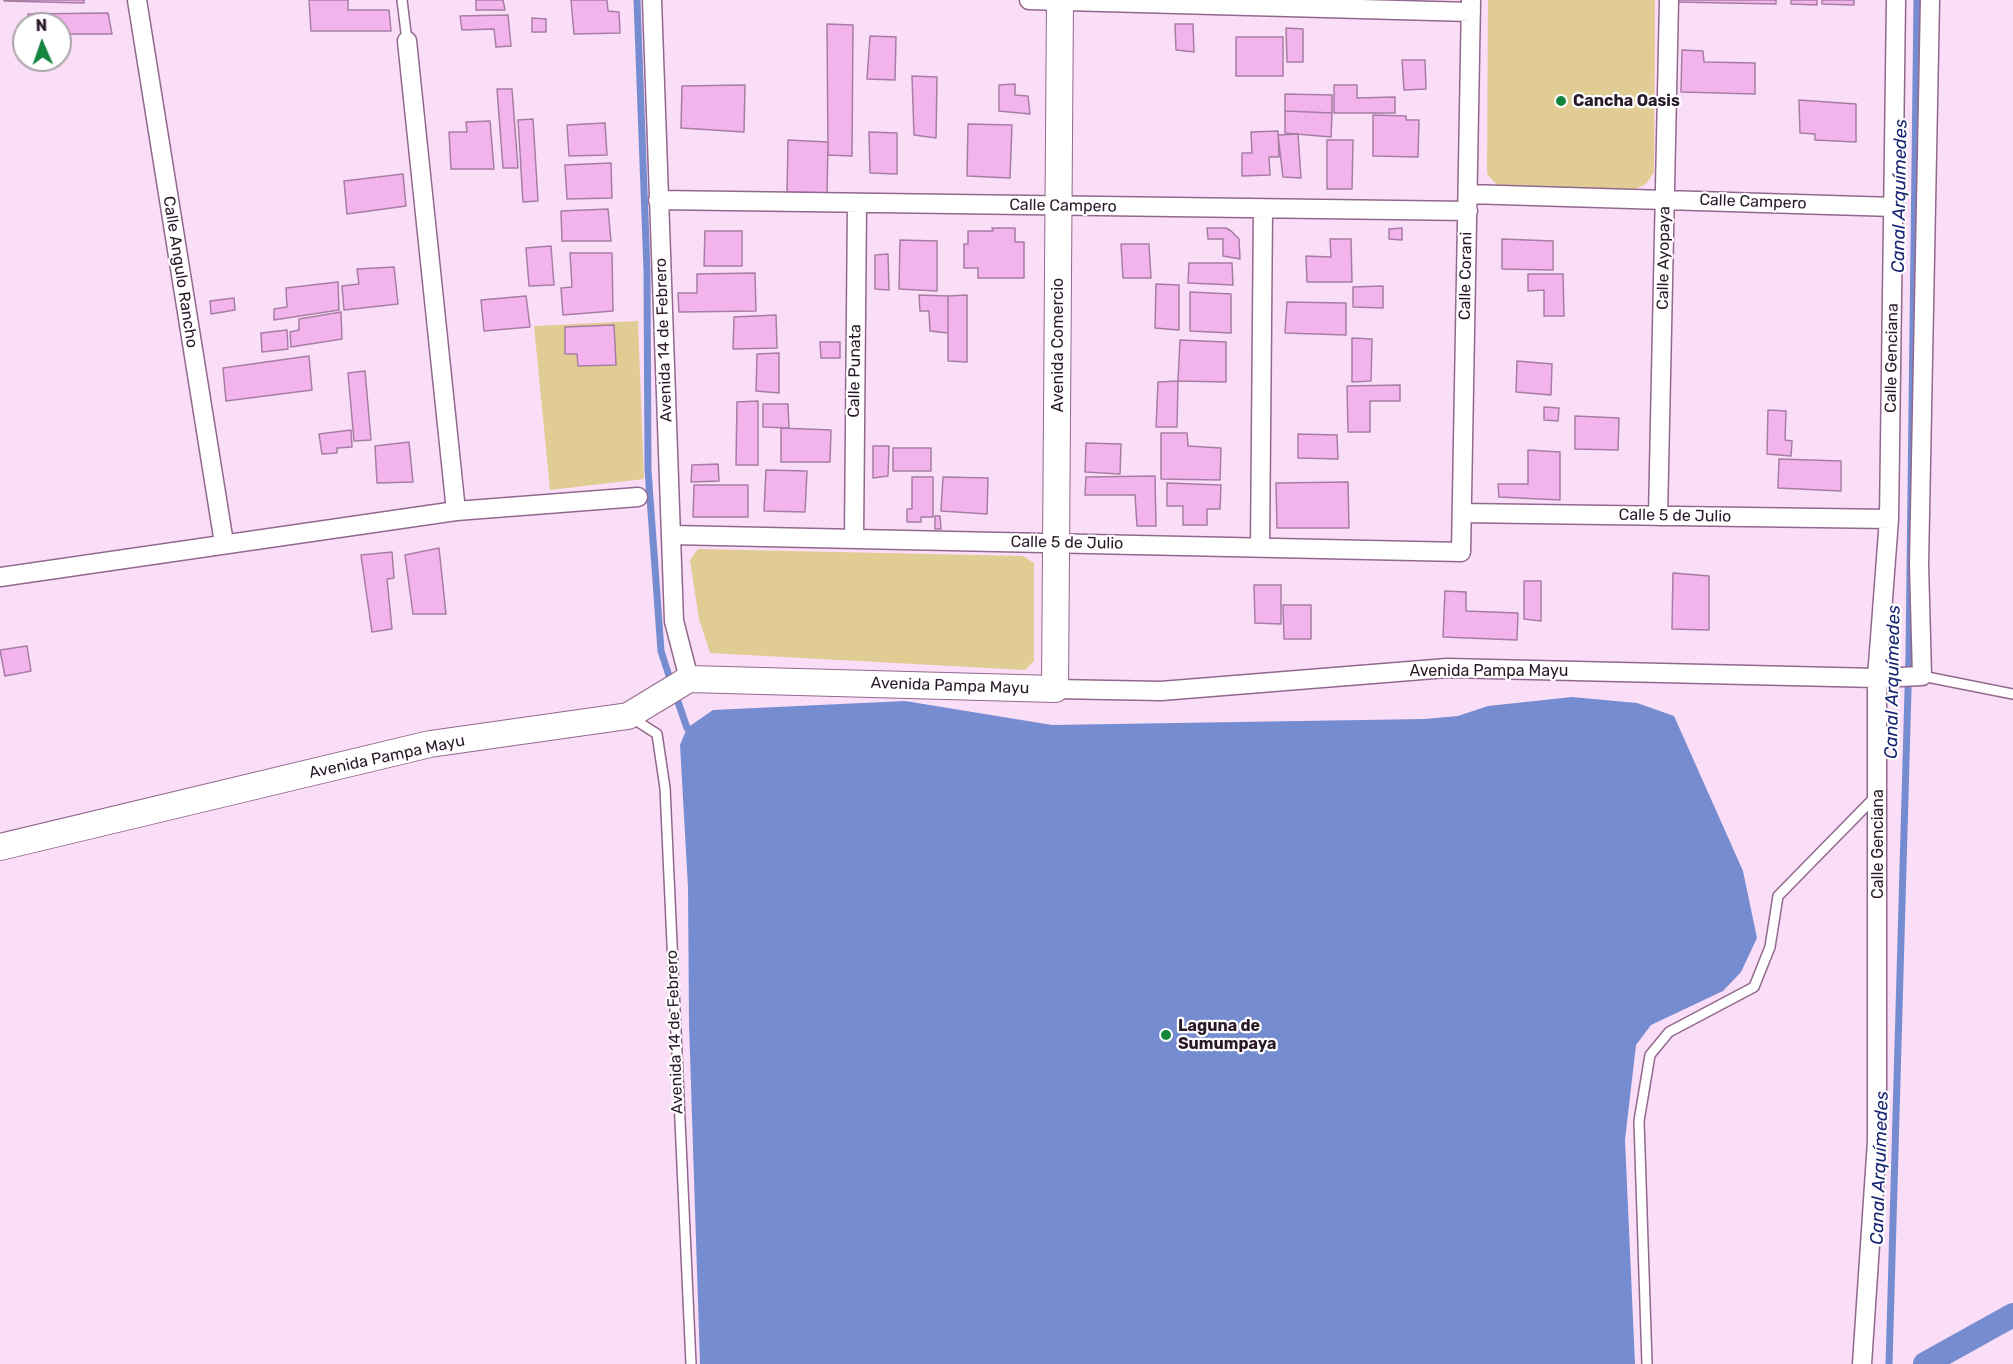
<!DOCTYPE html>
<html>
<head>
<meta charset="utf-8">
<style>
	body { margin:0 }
	#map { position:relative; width:2013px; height:1364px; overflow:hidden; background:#faddf7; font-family:Rubik,sans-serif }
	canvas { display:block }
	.north { position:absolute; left:12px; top:12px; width:60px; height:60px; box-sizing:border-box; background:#fff; border:2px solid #aaa3a9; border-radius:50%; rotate:358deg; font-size:16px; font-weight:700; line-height:24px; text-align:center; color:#2a1929 }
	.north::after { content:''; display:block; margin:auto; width:21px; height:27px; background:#14853d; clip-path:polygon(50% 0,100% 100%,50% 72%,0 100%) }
</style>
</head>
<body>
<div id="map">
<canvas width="2013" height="1364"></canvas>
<div class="north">N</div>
</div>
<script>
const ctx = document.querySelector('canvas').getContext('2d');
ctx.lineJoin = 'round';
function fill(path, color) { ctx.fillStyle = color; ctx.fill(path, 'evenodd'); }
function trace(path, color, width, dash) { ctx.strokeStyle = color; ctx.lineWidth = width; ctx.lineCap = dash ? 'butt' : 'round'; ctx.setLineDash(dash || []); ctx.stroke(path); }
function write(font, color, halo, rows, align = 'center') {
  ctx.font = font + ' Rubik,sans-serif'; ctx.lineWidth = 4.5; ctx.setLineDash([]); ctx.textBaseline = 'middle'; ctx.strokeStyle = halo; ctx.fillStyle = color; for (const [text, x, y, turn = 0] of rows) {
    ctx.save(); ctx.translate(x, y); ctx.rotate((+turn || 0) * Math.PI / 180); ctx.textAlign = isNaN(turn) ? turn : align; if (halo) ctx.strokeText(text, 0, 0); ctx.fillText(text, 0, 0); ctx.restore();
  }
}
const green = new Path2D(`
	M 1488,0 L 1655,0 L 1654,172 L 1646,184 L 1633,190 L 1497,185 L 1487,174 Z
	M 638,321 L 644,479 L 550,490 L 534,326 Z
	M 698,549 L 1023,556 L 1034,563 L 1034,661 L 1025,670 L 710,653 L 699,619 L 690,560 Z`);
const water = new Path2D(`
	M 1572,697 L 1637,703 L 1674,716 L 1743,871 L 1757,938 L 1741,972 L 1723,991 L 1651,1025 L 1636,1045 L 1625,1140 L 1635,1364 L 700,1364 L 689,1024 L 688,887 L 680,745 L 687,728 L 713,710 L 905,701 L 1052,725 L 1425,719 L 1458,716 L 1488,706 Z`);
const stream = new Path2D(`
	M 637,0 L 647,271 L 648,470 L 661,651 L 671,682
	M 675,693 L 687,728
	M 1889,1364 L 1909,655 L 1917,0`);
const canal = new Path2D(`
	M 1925,1364 L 2013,1315`);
const building = new Path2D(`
	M 4,0 L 84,0 L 84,3 L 4,1 Z
	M 309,0 L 348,0 L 348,10 L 389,10 L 391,31 L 311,31 Z
	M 476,0 L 503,0 L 505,10 L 476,10 Z
	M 571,0 L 607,0 L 608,11 L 619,12 L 620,33 L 574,34 Z
	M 1675,0 L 1776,0 L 1776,4 L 1675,2 Z
	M 1791,0 L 1817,0 L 1817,5 L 1791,4 Z
	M 1822,0 L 1854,0 L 1854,5 L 1822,4 Z
	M 108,13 L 112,34 L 60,34 L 60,24 L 28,24 L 28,14 Z
	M 508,15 L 511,46 L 496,47 L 494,29 L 462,30 L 460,16 Z
	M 532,18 L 546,19 L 546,32 L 532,32 Z
	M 827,24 L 853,25 L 852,156 L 828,155 Z
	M 1175,24 L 1193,24 L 1194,52 L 1176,50 Z
	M 1286,28 L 1303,29 L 1303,62 L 1287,62 Z
	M 870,36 L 896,37 L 895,80 L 867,79 Z
	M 1236,37 L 1283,37 L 1283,76 L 1236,76 Z
	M 1682,50 L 1703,51 L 1704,62 L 1755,63 L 1755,94 L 1681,92 Z
	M 1402,60 L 1425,60 L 1426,89 L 1404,90 Z
	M 912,76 L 937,77 L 936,138 L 914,135 Z
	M 1015,84 L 1015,95 L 1028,96 L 1030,114 L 999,111 L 999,85 Z
	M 745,85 L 744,132 L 681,128 L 682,86 Z
	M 1334,85 L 1357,85 L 1357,98 L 1395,97 L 1395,113 L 1334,113 Z
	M 497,89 L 512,89 L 518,168 L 503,168 Z
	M 1285,94 L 1332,95 L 1332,113 L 1285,111 Z
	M 1799,100 L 1856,104 L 1856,142 L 1815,140 L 1815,134 L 1800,133 Z
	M 1285,111 L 1332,113 L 1331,137 L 1285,133 Z
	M 1373,115 L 1406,116 L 1406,120 L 1419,120 L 1418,157 L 1373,156 Z
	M 533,119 L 538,201 L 523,202 L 518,120 Z
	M 490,121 L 494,169 L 451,169 L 449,132 L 467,132 L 466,122 Z
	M 605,123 L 607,155 L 569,156 L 567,125 Z
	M 968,124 L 1012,125 L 1010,178 L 967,176 Z
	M 1278,131 L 1279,157 L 1269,157 L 1270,175 L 1242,176 L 1242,153 L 1252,153 L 1251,132 Z
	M 869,132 L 897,133 L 897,174 L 870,173 Z
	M 1298,134 L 1301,178 L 1283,177 L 1278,135 Z
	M 788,140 L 828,142 L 827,193 L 787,192 Z
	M 1327,140 L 1353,140 L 1352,189 L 1327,189 Z
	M 611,163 L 612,198 L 567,199 L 565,165 Z
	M 403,174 L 406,206 L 347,214 L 344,181 Z
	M 608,209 L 611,241 L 562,241 L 561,211 Z
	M 992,228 L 1015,228 L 1015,242 L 1024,242 L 1024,278 L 978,278 L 978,268 L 964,268 L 964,244 L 968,244 L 968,231 L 993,231 Z
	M 1207,228 L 1226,228 L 1231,231 L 1239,239 L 1240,259 L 1223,256 L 1223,239 L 1208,239 Z
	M 1402,228 L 1402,240 L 1389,239 L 1389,229 Z
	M 705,231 L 742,231 L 742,266 L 704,266 Z
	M 1330,239 L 1351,239 L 1352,282 L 1307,282 L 1306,256 L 1331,257 Z
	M 1502,239 L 1553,241 L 1553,270 L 1502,269 Z
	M 900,240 L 937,241 L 937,291 L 899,289 Z
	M 1121,244 L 1149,244 L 1151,278 L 1123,278 Z
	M 551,246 L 554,285 L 529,286 L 526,248 Z
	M 570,253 L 612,253 L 613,311 L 563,315 L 561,288 L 572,287 Z
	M 888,254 L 889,290 L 875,289 L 875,255 Z
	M 1189,263 L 1232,263 L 1233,285 L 1188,283 Z
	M 394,267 L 398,304 L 344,310 L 342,286 L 359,284 L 357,269 Z
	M 755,273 L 756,311 L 679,312 L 678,293 L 697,293 L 697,274 Z
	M 1528,274 L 1563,274 L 1564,316 L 1544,316 L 1544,290 L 1528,291 Z
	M 338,282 L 339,310 L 274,320 L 274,309 L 287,307 L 286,288 Z
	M 1156,284 L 1179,285 L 1179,330 L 1155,328 Z
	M 1383,286 L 1383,308 L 1353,307 L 1353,287 Z
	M 1190,292 L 1231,294 L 1231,333 L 1190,331 Z
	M 919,295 L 948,296 L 948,333 L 930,331 L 929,311 L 920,311 Z
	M 967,295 L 967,362 L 948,361 L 948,296 Z
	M 526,296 L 530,327 L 484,331 L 481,300 Z
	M 234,298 L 235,310 L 211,314 L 210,301 Z
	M 1287,302 L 1346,303 L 1346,335 L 1285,333 Z
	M 341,312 L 342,339 L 291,347 L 290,332 L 299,330 L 299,319 Z
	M 776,315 L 777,348 L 733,349 L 734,317 Z
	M 614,325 L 616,365 L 578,366 L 577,354 L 565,354 L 565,327 Z
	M 287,330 L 288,349 L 262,352 L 261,333 Z
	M 1352,338 L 1372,339 L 1371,381 L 1352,382 Z
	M 1180,340 L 1226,342 L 1226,382 L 1178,381 Z
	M 820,342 L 840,342 L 840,358 L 821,358 Z
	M 779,353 L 779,393 L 756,391 L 757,354 Z
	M 309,356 L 312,390 L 226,401 L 223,368 Z
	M 1517,361 L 1552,364 L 1551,395 L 1516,392 Z
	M 365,371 L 371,440 L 354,441 L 348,373 Z
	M 1178,381 L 1177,427 L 1156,427 L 1158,382 Z
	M 1400,385 L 1400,401 L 1370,401 L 1370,432 L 1348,432 L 1347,386 Z
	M 758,401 L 758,465 L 736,465 L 737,402 Z
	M 763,404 L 788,404 L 789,428 L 763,427 Z
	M 1544,407 L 1559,408 L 1558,421 L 1544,420 Z
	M 1768,410 L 1786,411 L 1785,440 L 1792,441 L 1791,456 L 1767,454 Z
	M 1575,416 L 1619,418 L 1618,450 L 1575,449 Z
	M 781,428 L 831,430 L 830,462 L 781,462 Z
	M 351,430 L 352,447 L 337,448 L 337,453 L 322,454 L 319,434 Z
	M 1161,433 L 1187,433 L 1188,446 L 1221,448 L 1220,480 L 1161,479 Z
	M 1298,434 L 1337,435 L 1338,459 L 1298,458 Z
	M 409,442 L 413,482 L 377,483 L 375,446 Z
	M 1086,443 L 1121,444 L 1120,474 L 1085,472 Z
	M 873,446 L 889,446 L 888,476 L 873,478 Z
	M 893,448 L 931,448 L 931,471 L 893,471 Z
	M 1528,450 L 1560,452 L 1560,500 L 1499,497 L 1498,484 L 1528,484 Z
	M 1779,459 L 1841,461 L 1841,491 L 1778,488 Z
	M 718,464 L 719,481 L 691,482 L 692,465 Z
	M 766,470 L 807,471 L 805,512 L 764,511 Z
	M 1155,476 L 1156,526 L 1137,526 L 1135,495 L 1085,495 L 1086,477 Z
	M 912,477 L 933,477 L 933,517 L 921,517 L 921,522 L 907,522 L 907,509 L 912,509 Z
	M 943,477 L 988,478 L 987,514 L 941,511 Z
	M 1348,482 L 1349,528 L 1277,528 L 1276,483 Z
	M 1167,483 L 1221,485 L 1220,509 L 1207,509 L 1207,525 L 1183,525 L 1183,506 L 1167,506 Z
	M 694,485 L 748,485 L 748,517 L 693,517 Z
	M 935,516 L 940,516 L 941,529 L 935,529 Z
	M 439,548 L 446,614 L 413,614 L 405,555 Z
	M 392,552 L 394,578 L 387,579 L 392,629 L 372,632 L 361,555 Z
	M 1673,573 L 1709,576 L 1709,630 L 1672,629 Z
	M 1524,581 L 1541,581 L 1541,621 L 1524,619 Z
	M 1254,585 L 1281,585 L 1281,624 L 1255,623 Z
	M 1445,591 L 1466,592 L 1466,611 L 1518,613 L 1517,640 L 1443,637 Z
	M 1283,605 L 1311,605 L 1311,639 L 1284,639 Z
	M 27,646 L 31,671 L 5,676 L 0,650 Z`);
const lane = new Path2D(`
	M 402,0 L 407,41
	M 1922,676 L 2013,694
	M 632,718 L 657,734 L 665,788 L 691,1364
	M 1647,1364 L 1639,1121 L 1650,1055 L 1669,1032 L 1754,987 L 1770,947 L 1778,896 L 1876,796`);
const street = new Path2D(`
	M 137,0 L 224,543
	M 652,0 L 674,621 L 689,679
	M 1029,0 L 1471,12
	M 407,41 L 456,511
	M 1468,194 L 1894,207
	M 658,200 L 1468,211
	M 1462,513 L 1889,519
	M 1658,516 L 1669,0
	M 672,535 L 1461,552 L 1471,0
	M 854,539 L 857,203
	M 1260,547 L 1263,208
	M 0,577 L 456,511 L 638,497
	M 1055,689 L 1161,691 L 1447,668 L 1877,678 L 1922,676 L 1919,564 L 1930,0
	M 1862,1364 L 1877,1141 L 1877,678 L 1889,519 L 1896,0`);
const secondary = new Path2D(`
	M 0,847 L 430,744 L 628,716 L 689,679 L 1055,689 L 1060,0`);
const markers = [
	[1561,101,6,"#14853d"],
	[1166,1035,6,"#14853d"]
];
const poiNames = [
	["Cancha Oasis",1573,101],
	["Laguna de",1178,1026],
	["Sumumpaya",1178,1044]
];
const streetNames = [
	["Calle Campero",1753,202,2],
	["Calle Campero",1063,206,1],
	["Calle Ayopaya",1664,258,-89],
	["Calle Angulo Rancho",180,272,81],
	["Calle Corani",1466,276,-89],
	["Avenida 14 de Febrero",664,340,-92],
	["Avenida Comercio",1058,345,-90],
	["Calle Genciana",1892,358,-89],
	["Calle Punata",855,371,-89],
	["Calle 5 de Julio",1675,516,1],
	["Calle 5 de Julio",1067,543,1],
	["Avenida Pampa Mayu",1489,671],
	["Avenida Pampa Mayu",950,686,2],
	["Avenida Pampa Mayu",387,757,-12],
	["Calle Genciana",1878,844,-90],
	["Avenida 14 de Febrero",675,1032,-92]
];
const waterNames = [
	["Canal Arquímedes",1900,196,-89],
	["Canal Arquímedes",1893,682,-89],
	["Canal Arquímedes",1880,1168,-88]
];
fill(green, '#e1cc94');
fill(water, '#768cd0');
trace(stream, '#768cd0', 7);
trace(canal, '#768cd0', 24);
fill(building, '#f3b4ed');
trace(building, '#a77da4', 1.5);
trace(lane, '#92688e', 12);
trace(street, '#92688e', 21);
trace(secondary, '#92688e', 28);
trace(lane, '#fff', 9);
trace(street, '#fff', 18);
trace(secondary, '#fff', 26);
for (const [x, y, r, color] of markers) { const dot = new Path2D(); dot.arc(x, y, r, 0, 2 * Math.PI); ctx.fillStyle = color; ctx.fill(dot); trace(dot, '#fff', 2); }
write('bold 16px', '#2a1929', '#fff', poiNames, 'left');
write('16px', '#2a1929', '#fff', streetNames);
write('italic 18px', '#182573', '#fff', waterNames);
</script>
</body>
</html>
